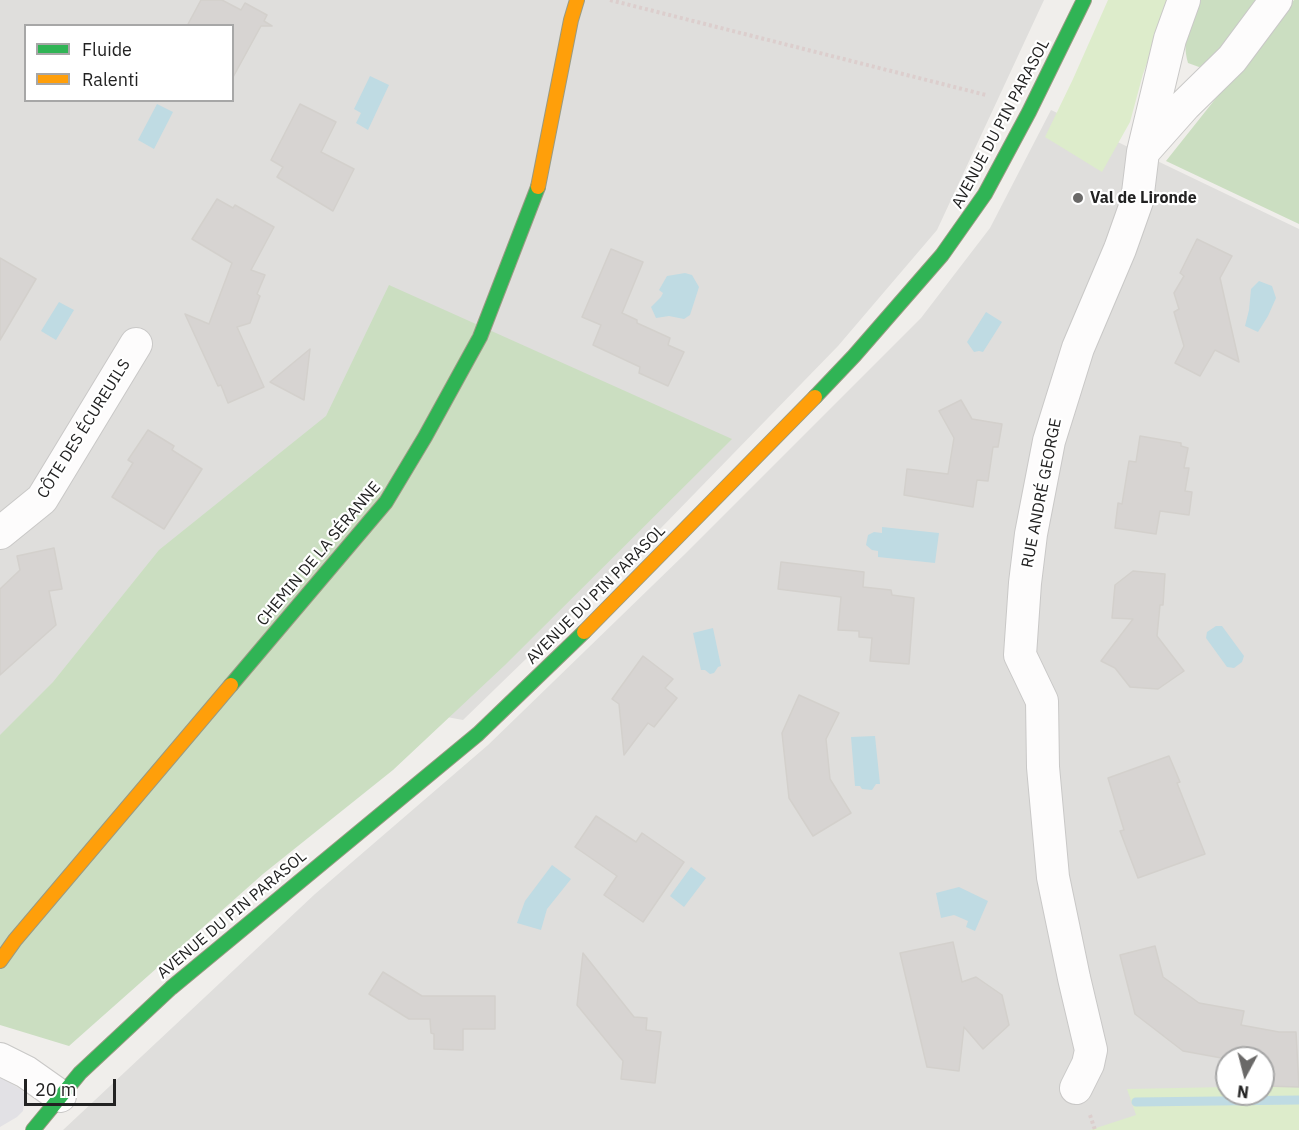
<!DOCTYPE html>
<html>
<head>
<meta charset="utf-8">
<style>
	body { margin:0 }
	#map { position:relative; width:1299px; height:1130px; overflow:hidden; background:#f0eeeb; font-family:"IBM Plex Sans",sans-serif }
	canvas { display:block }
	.legend { position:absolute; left:24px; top:24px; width:210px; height:78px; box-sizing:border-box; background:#fff; border:2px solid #a7a7a7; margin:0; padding:8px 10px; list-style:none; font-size:18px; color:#222 }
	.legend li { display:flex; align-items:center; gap:12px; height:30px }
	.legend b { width:30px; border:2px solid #a7a7a7 }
	.north { position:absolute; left:1215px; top:1046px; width:60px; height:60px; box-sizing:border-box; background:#fff; border:2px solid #a7a7a7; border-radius:50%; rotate:187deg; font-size:16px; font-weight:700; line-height:24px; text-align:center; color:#222 }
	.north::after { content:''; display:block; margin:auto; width:21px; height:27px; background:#6a6968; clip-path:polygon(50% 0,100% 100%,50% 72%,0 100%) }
	.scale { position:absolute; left:24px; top:1079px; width:92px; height:27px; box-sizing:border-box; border:3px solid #222; border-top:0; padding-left:8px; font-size:18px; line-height:21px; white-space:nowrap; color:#222; -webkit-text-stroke:4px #fff; paint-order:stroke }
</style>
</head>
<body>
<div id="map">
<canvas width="1299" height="1130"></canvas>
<ul class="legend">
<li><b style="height:8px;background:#30b455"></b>Fluide</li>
<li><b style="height:8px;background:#ff9f0a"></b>Ralenti</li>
</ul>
<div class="north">N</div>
<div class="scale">20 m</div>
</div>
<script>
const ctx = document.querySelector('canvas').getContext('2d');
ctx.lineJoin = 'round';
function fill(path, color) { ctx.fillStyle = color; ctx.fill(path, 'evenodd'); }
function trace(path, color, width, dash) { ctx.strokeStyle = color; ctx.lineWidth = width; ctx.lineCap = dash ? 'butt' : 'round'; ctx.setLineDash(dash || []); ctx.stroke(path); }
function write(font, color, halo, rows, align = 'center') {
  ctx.font = font + ' "IBM Plex Sans",sans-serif'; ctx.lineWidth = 4.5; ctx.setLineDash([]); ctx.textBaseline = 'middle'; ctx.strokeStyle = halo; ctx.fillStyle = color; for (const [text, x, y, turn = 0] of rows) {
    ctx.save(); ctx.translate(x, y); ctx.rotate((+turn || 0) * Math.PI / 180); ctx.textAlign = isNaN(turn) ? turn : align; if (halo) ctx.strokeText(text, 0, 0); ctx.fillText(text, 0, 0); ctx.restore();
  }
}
const residential = new Path2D(`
	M 0,0 L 1044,0 L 937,230 L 838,346 L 661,528 L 463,720 L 219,675 L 0,930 ZM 26,26 L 232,26 L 232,100 L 26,100 Z
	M 1051,110 L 1299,229 L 1299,1130 L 63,1130 L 315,894 L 488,745 L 685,554 L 921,318 L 990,228 ZM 1227,1058 L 1263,1058 L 1263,1094 L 1227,1094 Z`);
const grass = new Path2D(`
	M 1108,0 L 1170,0 L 1143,74 L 1130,122 L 1102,172 L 1045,137 L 1073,79 Z
	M 1299,1086 L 1299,1130 L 1090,1130 L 1136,1115 L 1127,1089 L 1227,1087 L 1227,1094 L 1263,1094 L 1263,1087 Z`);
const forest = new Path2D(`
	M 1201,0 L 1260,0 L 1210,65 L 1199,67 L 1188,63 C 1181,37 1190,23 1201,0 Z
	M 1294,0 L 1299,0 L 1299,224 L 1166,161 Z
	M 389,285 L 732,439 L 505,665 L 393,770 L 263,874 L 69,1046 L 0,1025 L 0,735 L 53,682 L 159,550 L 326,416 Z`);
const plaza = new Path2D(`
	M 0,1077 L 17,1087 L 23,1091 L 25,1097 L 23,1111 L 17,1117 L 0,1127 Z`);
const water = new Path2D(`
	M 370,76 L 389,85 L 368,130 L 356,123 L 361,113 L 354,109 Z
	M 157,104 L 173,112 L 154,149 L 138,140 Z
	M 685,273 L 692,275 L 699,287 L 690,315 L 684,319 L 669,316 L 656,318 L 651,307 L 661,297 L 663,293 L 659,290 L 667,276 Z
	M 1259,281 L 1272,286 L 1276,298 L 1268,316 L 1258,332 L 1245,326 L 1249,310 L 1251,289 Z
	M 59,302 L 74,310 L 56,340 L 41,331 Z
	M 986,312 L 1002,322 L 983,352 L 979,351 L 974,352 L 967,342 Z
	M 882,527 L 939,533 L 935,563 L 878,557 L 878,551 L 872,550 L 866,545 L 868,535 L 874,532 L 882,533 Z
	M 1216,626 L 1222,626 L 1244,656 L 1242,662 L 1234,668 L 1227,667 L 1206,638 L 1207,632 Z
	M 713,628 L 721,666 L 718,667 L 714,673 L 710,674 L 705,670 L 701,670 L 693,633 Z
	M 875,736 L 880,784 L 876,784 L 872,790 L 862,789 L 860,786 L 855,786 L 851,737 Z
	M 552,865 L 571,879 L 547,909 L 541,930 L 517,923 L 525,901 Z
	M 691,867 L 706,878 L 684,907 L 670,896 Z
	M 959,887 L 988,901 L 975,931 L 966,927 L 968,921 L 954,915 L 941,918 L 936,893 Z`);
const stream = new Path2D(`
	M 1136,1102 L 1299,1100`);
const building = new Path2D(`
	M 201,0 L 222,0 L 241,10 L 245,3 L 267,15 L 264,21 L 272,26 L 261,26 L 232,79 L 232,26 L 187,26 Z
	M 300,104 L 336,122 L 321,152 L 354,169 L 333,211 L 277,177 L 283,167 L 271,160 Z
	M 217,199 L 233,208 L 235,205 L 274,227 L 251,270 L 265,275 L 257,294 L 260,296 L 250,323 L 237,327 L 264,387 L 228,403 L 221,385 L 218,386 L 185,314 L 209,324 L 232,263 L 192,239 Z
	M 1197,239 L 1232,256 L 1220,278 L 1239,362 L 1215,350 L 1200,376 L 1175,363 L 1184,346 L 1174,312 L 1179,309 L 1174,293 L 1184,276 L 1180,273 Z
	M 611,249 L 643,262 L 622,313 L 637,320 L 637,323 L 670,338 L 668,345 L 684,352 L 668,386 L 639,373 L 640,367 L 593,345 L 601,325 L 582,317 Z
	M 0,258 L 36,279 L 0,340 Z
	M 310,349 L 304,400 L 270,382 Z
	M 961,400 L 972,419 L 1002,424 L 998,447 L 993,447 L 988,481 L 977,480 L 973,507 L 904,495 L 907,469 L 948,474 L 954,438 L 939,411 Z
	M 148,430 L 174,446 L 172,450 L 202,469 L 164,529 L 112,497 L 133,463 L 128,460 Z
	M 1140,436 L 1181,443 L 1181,446 L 1188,448 L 1184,468 L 1189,468 L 1185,491 L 1192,492 L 1189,515 L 1160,511 L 1156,534 L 1115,528 L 1118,503 L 1122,504 L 1129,461 L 1136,462 Z
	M 54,548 L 62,589 L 49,591 L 56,625 L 0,675 L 0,589 L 20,570 L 17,556 Z
	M 781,562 L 864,572 L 863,587 L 891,590 L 892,595 L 914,598 L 909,664 L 870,661 L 872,638 L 859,637 L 859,631 L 838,630 L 841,597 L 778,589 Z
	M 1133,571 L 1165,574 L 1163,605 L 1160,605 L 1157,636 L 1184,671 L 1158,689 L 1130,687 L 1115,668 L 1101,661 L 1133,619 L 1112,618 L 1115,585 Z
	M 643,656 L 673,679 L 665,688 L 677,698 L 654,727 L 648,723 L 624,755 L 619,704 L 612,699 Z
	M 799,695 L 839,713 L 826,739 L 830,779 L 851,813 L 813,836 L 789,798 L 782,733 Z
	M 1169,756 L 1180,782 L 1177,783 L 1205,854 L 1138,878 L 1120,831 L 1124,830 L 1108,778 Z
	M 596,816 L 636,842 L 642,833 L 684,862 L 643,922 L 604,895 L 617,876 L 575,847 Z
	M 953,942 L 962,982 L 976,977 L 1002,995 L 1009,1025 L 983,1049 L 964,1027 L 959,1071 L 927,1067 L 900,953 Z
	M 1155,946 L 1163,977 L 1199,1003 L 1244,1011 L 1241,1025 L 1279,1032 L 1296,1032 L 1299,1087 L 1265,1086 L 1263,1058 L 1227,1059 L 1183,1051 L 1135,1014 L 1120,955 Z
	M 583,953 L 634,1017 L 647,1018 L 646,1030 L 661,1032 L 655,1083 L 621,1079 L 623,1061 L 577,1005 Z
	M 383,972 L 422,996 L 495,996 L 495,1029 L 463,1029 L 463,1050 L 434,1049 L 434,1034 L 431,1033 L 430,1019 L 409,1019 L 369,994 Z`);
const path = new Path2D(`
	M 610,0 L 986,95
	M 1090,1115 L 1095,1130`);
const street = new Path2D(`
	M 1145,150 L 1185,105 L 1232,59 L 1276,0
	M 0,533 L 42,499 L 136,344
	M 0,1059 L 26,1072 L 60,1096
	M 1076,1088 L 1088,1064 L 1091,1050 L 1074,978 L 1053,877 L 1043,767 L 1042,701 L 1020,655 L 1025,583 L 1031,534 L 1049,441 L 1078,348 L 1120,249 L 1137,201 L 1143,152 L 1170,39 L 1184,0`);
const fast = new Path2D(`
	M 815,397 L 854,356 L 942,255 L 985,194 L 1029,112 L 1084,0
	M 231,685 L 386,502 L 425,437 L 480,337 L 538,187
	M 33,1130 L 80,1073 L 171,988 L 478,734 L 584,632`);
const slow = new Path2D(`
	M 538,187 L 571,20 L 577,0
	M 584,632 L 815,397
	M 0,961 L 15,940 L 231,685`);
const markers = [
	[1078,198,6,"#6a6968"]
];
const streetNames = [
	["AVENUE DU PIN PARASOL",1001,124,-62],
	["CÔTE DES ÉCUREUILS",84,429,-58],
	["RUE ANDRÉ GEORGE",1042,493,-79],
	["CHEMIN DE LA SÉRANNE",319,554,-50],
	["AVENUE DU PIN PARASOL",596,595,-45],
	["AVENUE DU PIN PARASOL",232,915,-40]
];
const poiNames = [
	["Val de Lironde",1090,198]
];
fill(residential, '#dfdedc');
fill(grass, '#ddeccb');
fill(forest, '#cbdec1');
fill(plaza, '#e2e1e5');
fill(water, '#bfdbe3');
trace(stream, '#bfdbe3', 9);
fill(building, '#d7d4d2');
trace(building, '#d3d0cc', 1.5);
trace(street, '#c9c8c7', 34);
trace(fast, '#999a82', 16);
trace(slow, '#999a82', 16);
trace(path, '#dccecd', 4, [3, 3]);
trace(street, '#fdfcfc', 32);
trace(fast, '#30b455', 14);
trace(slow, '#ff9f0a', 14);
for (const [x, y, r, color] of markers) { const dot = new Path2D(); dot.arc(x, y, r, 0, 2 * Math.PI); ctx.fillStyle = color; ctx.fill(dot); trace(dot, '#fff', 2); }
write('16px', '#222', '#fff', streetNames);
write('bold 16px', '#222', '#fff', poiNames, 'left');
</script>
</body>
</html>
